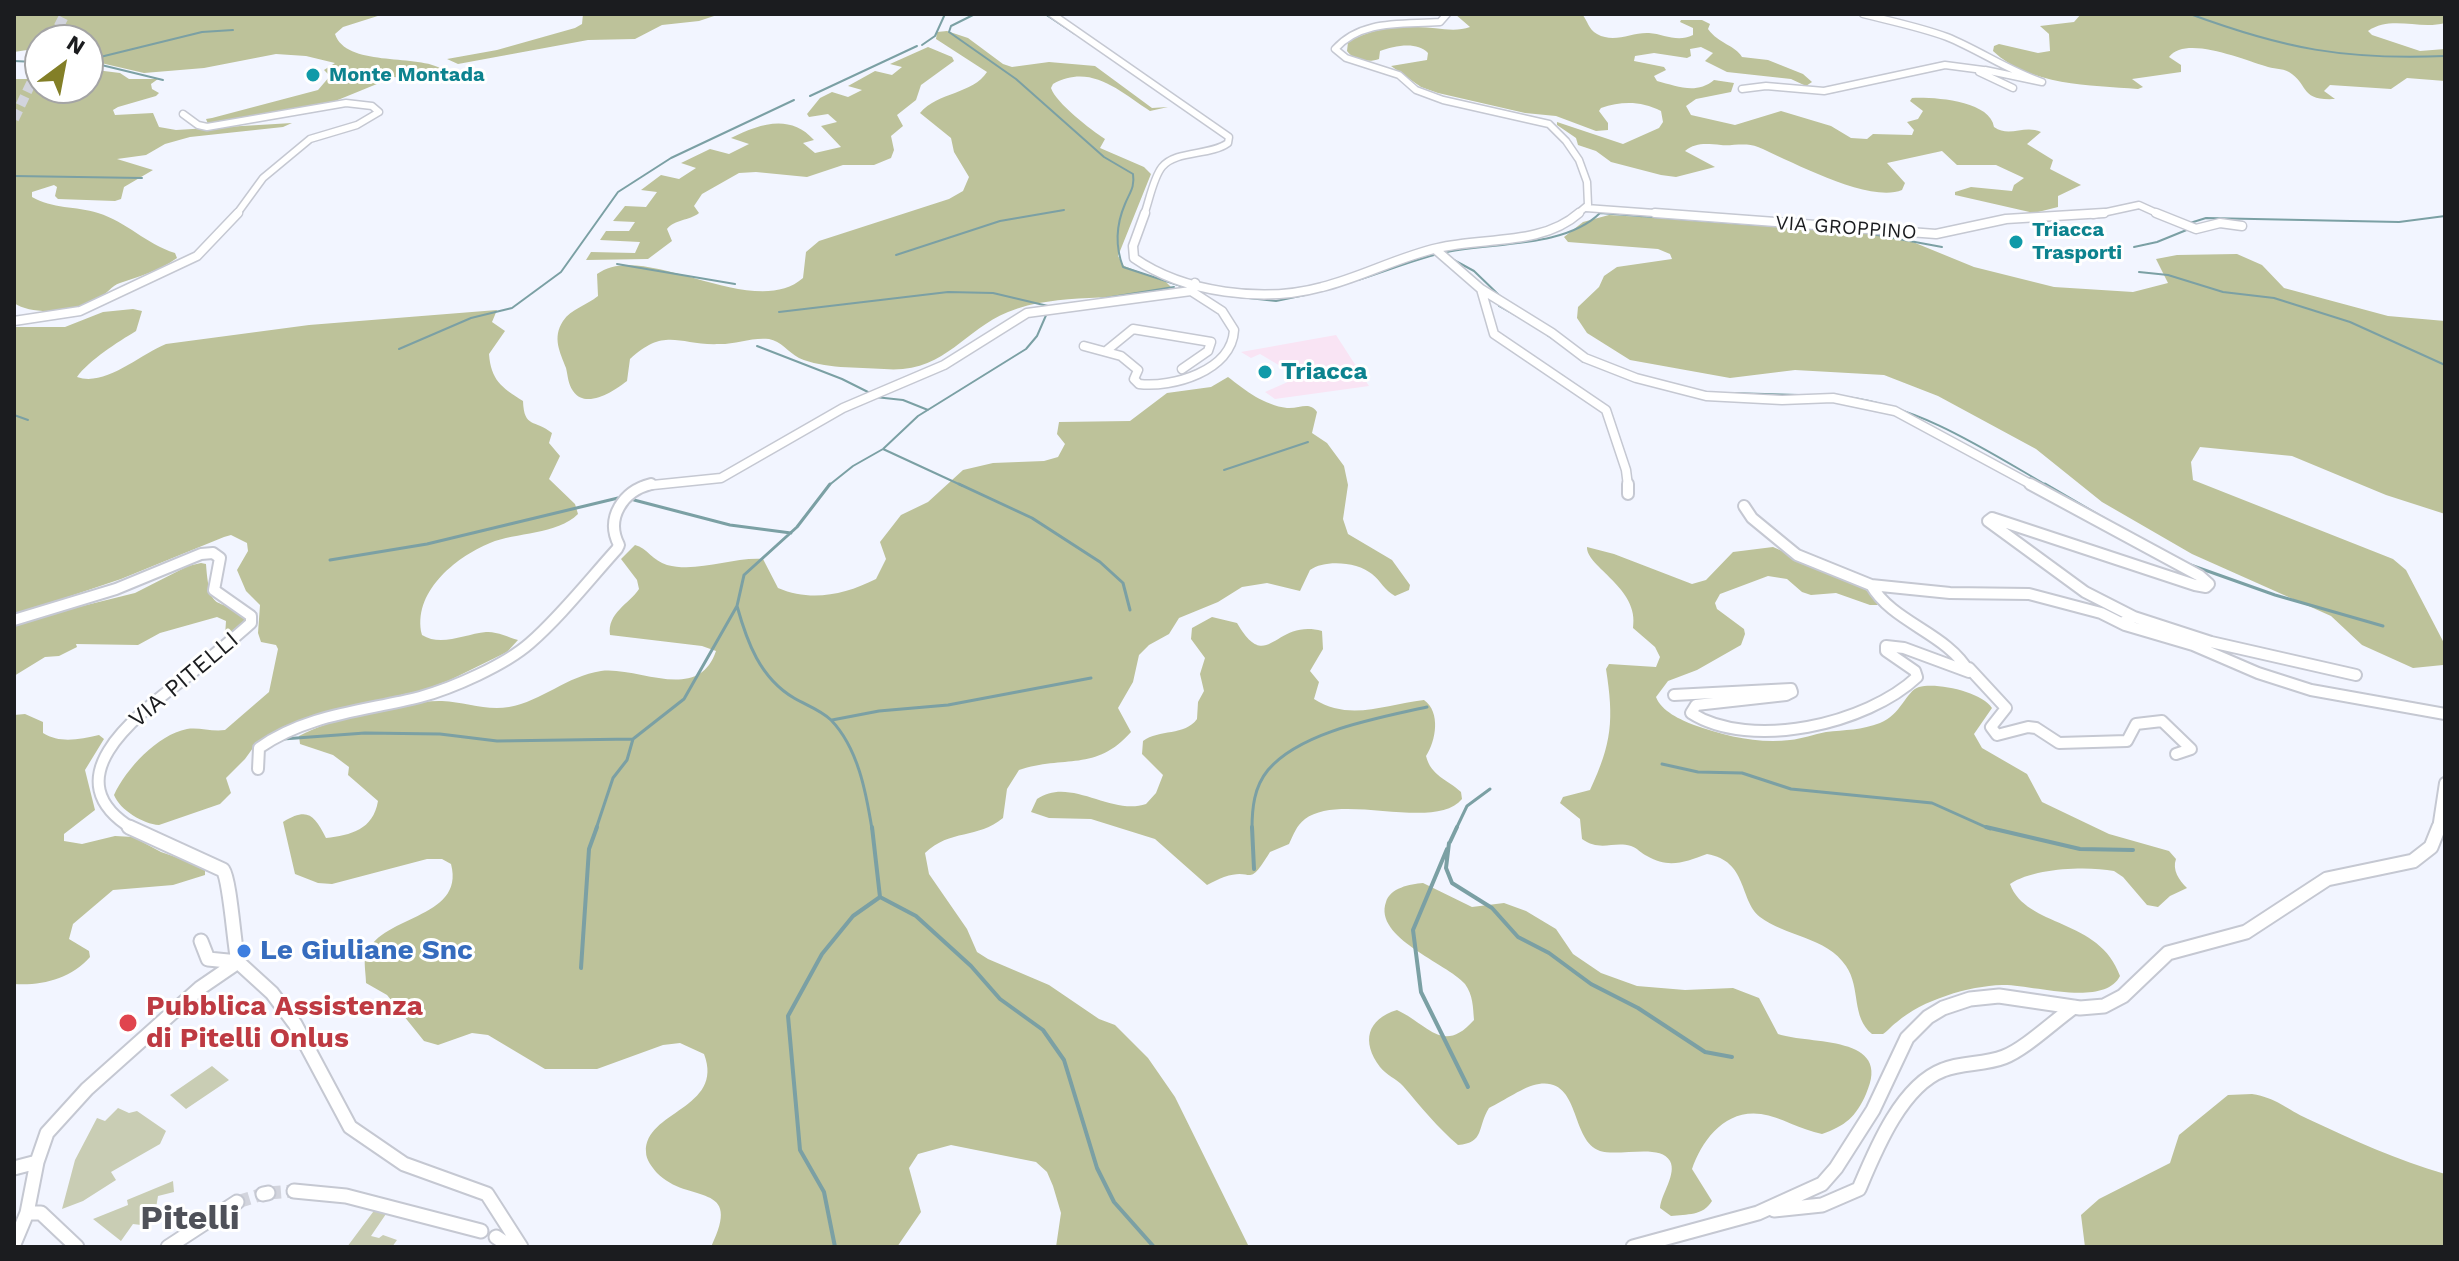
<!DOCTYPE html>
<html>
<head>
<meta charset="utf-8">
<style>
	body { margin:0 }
	#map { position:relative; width:2459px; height:1261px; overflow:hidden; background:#f2f5ff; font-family:"Work Sans",sans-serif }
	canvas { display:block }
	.frame { position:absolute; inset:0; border:16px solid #1b1c1f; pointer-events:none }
	.north { position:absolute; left:24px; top:24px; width:80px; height:80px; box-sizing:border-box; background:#fff; border:2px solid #a4a4a5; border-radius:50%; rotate:32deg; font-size:22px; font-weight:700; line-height:32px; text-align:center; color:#1b1c1f }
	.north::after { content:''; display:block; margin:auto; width:28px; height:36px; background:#837f27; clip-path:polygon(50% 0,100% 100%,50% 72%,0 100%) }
</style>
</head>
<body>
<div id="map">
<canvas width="2459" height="1261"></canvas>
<div class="frame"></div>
<div class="north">N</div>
</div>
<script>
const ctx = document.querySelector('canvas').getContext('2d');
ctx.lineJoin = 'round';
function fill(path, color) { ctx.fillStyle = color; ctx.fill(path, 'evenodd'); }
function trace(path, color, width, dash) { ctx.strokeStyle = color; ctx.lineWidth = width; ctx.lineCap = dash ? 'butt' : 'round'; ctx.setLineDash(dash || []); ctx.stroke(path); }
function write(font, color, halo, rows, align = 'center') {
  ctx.font = font + ' "Work Sans",sans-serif'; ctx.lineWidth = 6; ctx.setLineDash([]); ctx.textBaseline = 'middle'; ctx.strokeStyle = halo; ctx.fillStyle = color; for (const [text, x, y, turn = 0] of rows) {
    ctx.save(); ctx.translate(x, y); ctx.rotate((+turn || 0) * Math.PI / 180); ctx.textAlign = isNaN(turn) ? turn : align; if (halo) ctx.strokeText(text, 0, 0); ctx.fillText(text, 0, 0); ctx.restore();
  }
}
const commercial = new Path2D(`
	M 1336,335 L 1369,386 L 1275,399 L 1265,392 L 1299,377 L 1260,354 L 1251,358 L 1241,352 Z`);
const green = new Path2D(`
	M 212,1066 L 229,1080 L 186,1109 L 170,1095 Z
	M 118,1108 L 129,1113 L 137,1111 L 166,1131 L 160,1144 L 111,1172 L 116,1180 L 83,1201 L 62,1209 L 75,1160 L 97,1118 L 105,1121 Z
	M 173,1181 L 174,1192 L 158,1196 L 156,1208 L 149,1211 L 149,1226 L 133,1224 L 121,1241 L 93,1219 L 128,1205 L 127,1200 Z
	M 376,1208 L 386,1214 L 371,1236 L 379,1238 L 383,1235 L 397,1240 L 392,1247 L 347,1247 Z`);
const forest = new Path2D(`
	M 14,14 L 384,14 L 343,27 L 335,34 C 346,67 414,54 440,68 L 411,79 L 394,77 L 328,104 L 208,124 L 206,119 L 212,118 L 318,90 L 330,76 L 324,70 L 335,63 L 306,56 L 276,54 L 204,68 L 144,73 L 88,60 L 88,40 L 40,40 L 40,48 L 14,52 Z
	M 583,14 L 720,14 L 699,21 L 662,25 L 635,39 L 588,40 L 458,64 L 447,59 L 497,50 L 575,28 L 582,24 Z
	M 1455,14 L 1582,14 C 1588,21 1588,29 1597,34 C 1615,44 1631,32 1649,33 C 1664,34 1677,43 1693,35 L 1693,28 L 1680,22 L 1681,20 L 1702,20 L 1710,24 L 1708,29 C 1719,44 1735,45 1742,57 L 1768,60 L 1803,74 L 1812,82 L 1806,86 L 1791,79 L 1727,72 L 1705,61 L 1713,53 L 1701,47 L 1690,49 L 1691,56 L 1687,58 L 1654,53 L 1635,56 L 1634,61 L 1664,67 L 1666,70 L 1654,76 L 1657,81 C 1677,86 1696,95 1714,80 L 1734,83 L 1731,92 L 1696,99 L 1686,106 L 1691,115 L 1735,125 L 1781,111 L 1831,126 L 1851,138 L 1867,139 L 1873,134 L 1912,135 L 1914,130 L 1907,122 L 1918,119 L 1923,111 L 1910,101 L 1912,98 C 1932,97 1990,100 1994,127 C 2010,138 2024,124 2041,132 L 2027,144 L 2053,160 L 2050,169 L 2081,185 L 2058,196 L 2058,207 L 2034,213 L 1955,195 L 1955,192 L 1971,187 L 2012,191 L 2014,185 L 2024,178 L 1996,165 L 1957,165 L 1942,151 L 1887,163 L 1905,183 L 1902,190 C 1869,204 1789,160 1758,147 C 1746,142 1733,146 1721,145 C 1707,144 1696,142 1685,151 L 1715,167 L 1676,177 L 1661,175 L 1611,162 L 1596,151 L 1578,145 L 1576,138 L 1557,125 L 1557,122 L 1623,144 L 1659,128 L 1663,122 L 1661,111 C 1641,101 1622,101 1601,108 L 1599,111 L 1608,123 L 1608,130 L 1596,131 L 1556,116 L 1525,113 L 1438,93 L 1421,87 L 1391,66 L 1427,60 L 1428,53 C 1417,41 1394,46 1380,51 L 1379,59 C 1369,63 1353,60 1347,51 L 1348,42 C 1369,30 1394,26 1418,27 C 1435,27 1454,33 1470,27 Z
	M 2081,14 L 2445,14 L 2445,23 C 2419,30 2391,15 2368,31 L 2372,35 L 2420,51 L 2445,49 L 2445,81 L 2407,78 L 2391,89 L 2330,85 L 2324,91 L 2335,99 C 2299,101 2309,84 2289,72 C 2282,68 2273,69 2265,66 C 2243,60 2186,35 2169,57 L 2181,65 L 2181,72 L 2132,79 L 2143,87 L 2138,89 C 2090,85 2030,86 1993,51 L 1994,46 L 1999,44 L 2038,53 L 2050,51 L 2049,34 L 2040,26 L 2074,22 Z
	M 947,31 L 968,38 L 1003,64 L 1012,67 L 1049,62 L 1095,66 L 1152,108 L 1168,107 L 1150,111 C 1119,91 1091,63 1053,84 L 1051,88 C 1056,103 1091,130 1105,139 L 1100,148 L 1144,167 L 1151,174 L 1118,256 L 1124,266 L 1166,282 L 1171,287 C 1119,304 1059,291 1008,312 C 962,331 944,374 884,369 C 857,367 824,369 799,358 C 788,352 781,341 769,339 C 753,337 736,344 720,344 C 679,346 666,326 630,359 L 627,381 C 614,391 586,410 573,391 C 568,384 568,376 566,368 C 560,352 552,338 563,321 C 571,309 587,305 598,296 L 597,274 C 644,239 753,322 803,278 L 806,252 L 819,241 L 949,199 L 963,191 L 969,177 L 954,152 L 951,138 L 920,113 C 938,92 973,94 987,72 L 936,39 L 937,32 Z
	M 928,47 L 952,57 L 954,61 L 921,85 L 916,100 L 897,115 L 903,126 L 891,136 L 894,150 L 891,158 L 874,165 L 843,165 L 807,177 L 756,172 L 739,173 L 702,194 L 694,206 L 699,213 C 689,221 675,219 667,229 L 672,241 L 648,259 L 586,260 L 591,252 L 635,253 L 640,242 L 600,240 L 606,231 L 629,231 L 635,222 L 613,221 L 625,206 L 646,207 L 657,192 L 641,190 L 661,175 L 679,179 L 696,168 L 681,163 L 710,149 L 729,154 L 749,144 L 731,138 C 759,124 790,113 814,140 L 803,143 L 815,153 L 841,147 L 821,126 L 837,122 L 828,114 L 809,117 L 807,114 L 820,98 L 832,92 L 848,97 L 862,90 L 848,86 L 875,71 L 892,75 L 902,67 L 890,64 Z
	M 88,69 L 120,73 L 129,79 L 158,79 L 151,84 L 152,89 L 159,93 L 156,96 L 118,107 L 113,110 L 115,115 L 153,113 L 159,127 L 176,130 L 292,123 L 283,127 L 190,137 L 165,144 L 146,155 L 117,159 L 153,170 L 124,187 L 121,199 L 115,201 L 58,199 L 55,196 L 57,187 L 54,185 L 32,192 L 32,197 C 52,209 76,206 98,213 C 127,222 146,244 175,253 L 177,258 C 159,271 140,276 120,283 C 111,286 107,294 99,298 C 79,311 35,317 14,303 L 14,79 L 40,79 L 40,88 L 88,88 Z
	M 1609,215 L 1850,230 L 1908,240 L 1974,267 L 2054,287 L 2133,292 L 2168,283 L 2156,259 L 2177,255 L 2237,254 L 2262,265 L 2284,288 L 2388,316 L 2445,321 L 2445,514 L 2386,495 L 2292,456 L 2200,447 L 2191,462 L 2193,480 L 2393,559 L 2406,570 L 2445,645 L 2443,665 L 2413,668 L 2362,645 L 2331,616 L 2192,554 L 2102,502 L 2036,449 L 1938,396 L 1884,375 L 1795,370 L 1730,378 L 1630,360 L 1587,333 L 1577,318 L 1578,307 L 1599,287 L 1604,276 L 1617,267 L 1672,259 L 1670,254 L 1658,249 L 1568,242 L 1564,237 L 1583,222 Z
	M 133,309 L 142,311 L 136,331 C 118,342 89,360 77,377 C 105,387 139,355 166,344 L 309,325 L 497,310 L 492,322 L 505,331 L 489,354 C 491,380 501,387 523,401 C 524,429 535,419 552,433 L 549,443 L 560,456 L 549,479 L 575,504 L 578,514 C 557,535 516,532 490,543 C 454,558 412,593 422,635 C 441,647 465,634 486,632 C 496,631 508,637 518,640 L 507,652 L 450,680 L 423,690 L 320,713 L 258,741 L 245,759 L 226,778 L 231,793 L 220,804 L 159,825 C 143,824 120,810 114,795 C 126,769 157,735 187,729 C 199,727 212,732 225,730 L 269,692 L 278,649 L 276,645 L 261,642 L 258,633 L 260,605 L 246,591 L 237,570 L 248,551 L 247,543 L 231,535 L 224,537 L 121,579 L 14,615 L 14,327 L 65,327 L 103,312 Z
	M 1228,377 C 1246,391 1264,405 1287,408 C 1300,409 1309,401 1317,412 L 1312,433 L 1327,443 L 1344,466 L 1348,485 L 1343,519 L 1348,534 L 1392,560 L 1410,585 L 1409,590 L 1395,596 C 1384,590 1381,581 1372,574 C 1358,562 1325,559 1310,570 L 1300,591 L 1267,583 L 1242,587 L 1218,602 L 1179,618 L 1169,634 L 1149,645 L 1139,655 L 1133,682 L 1118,708 L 1131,732 C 1096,772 1064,755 1019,770 L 1007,789 L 1003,818 C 978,839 950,829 925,853 L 929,874 L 967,929 L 977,952 L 988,959 L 1049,985 L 1099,1019 L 1115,1025 L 1148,1058 L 1175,1097 L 1249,1247 L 1056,1247 L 1061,1213 L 1053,1186 L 1047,1172 L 1036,1162 L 951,1145 L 918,1154 L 909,1168 L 921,1212 L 897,1247 L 711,1247 C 744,1180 688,1205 657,1173 C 652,1167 646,1160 646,1152 C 644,1111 725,1109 704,1054 L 680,1043 L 663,1045 L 597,1069 L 545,1069 L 488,1035 L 472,1033 L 438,1045 L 424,1041 L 387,995 L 366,983 C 366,975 364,965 365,958 C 376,914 466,921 451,864 L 442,859 L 427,859 L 332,884 L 318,883 L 295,874 L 283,822 C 308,807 314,815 326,838 C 351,835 373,830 378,801 L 348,775 L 349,767 L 333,755 L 300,744 L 299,736 C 333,718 404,700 442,701 C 465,702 486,711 509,707 C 542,701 567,676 601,671 C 638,666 698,704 716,651 L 702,646 L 610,635 C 607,613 629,604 639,589 L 637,580 L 621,559 L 635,545 C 647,548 653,561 667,565 C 698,573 732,557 763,559 L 778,588 C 811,602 844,595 876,579 L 886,559 L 880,542 L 901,515 L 928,502 L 963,470 L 993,463 L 1044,461 L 1058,457 L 1065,444 L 1057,434 L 1059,422 L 1130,421 L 1167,393 L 1211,387 Z
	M 1587,547 L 1614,554 L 1692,584 L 1706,580 L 1733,552 L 1773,547 L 1858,584 L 1871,594 L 1878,605 L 1870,605 L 1836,593 L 1811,595 L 1802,592 L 1787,579 L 1768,576 L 1720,594 L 1715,603 L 1717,609 L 1744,629 L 1745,634 L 1741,645 L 1697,670 L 1668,681 L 1656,697 C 1661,711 1681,720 1694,725 C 1725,736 1758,744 1790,740 C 1802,739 1814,734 1826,732 C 1845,730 1862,730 1880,723 C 1901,715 1906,691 1919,687 C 1937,682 1982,692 1992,708 L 1974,734 L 1982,748 L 2027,774 L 2042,802 L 2109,834 L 2169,851 L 2176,859 C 2172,870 2179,880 2187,888 L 2170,896 L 2158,907 L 2147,905 L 2123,877 L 2114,871 C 2086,866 2034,868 2010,884 C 2026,928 2100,918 2120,976 C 2104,1008 2031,984 2002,985 C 1969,986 1922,1000 1897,1022 C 1891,1026 1889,1030 1883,1034 L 1872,1034 C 1851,1017 1861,988 1846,966 C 1827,937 1784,936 1760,917 C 1739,900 1748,861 1707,854 C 1685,862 1669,869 1647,856 C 1642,854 1636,847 1631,846 C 1613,841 1600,852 1582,839 L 1580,819 L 1560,803 L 1563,797 L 1590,790 C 1612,743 1614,720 1606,669 L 1609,664 L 1656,667 L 1660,657 L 1655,647 L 1633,628 C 1640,588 1586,567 1587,547 Z
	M 201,563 L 206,564 C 210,619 219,592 245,620 L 232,635 L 225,636 L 226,621 L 217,617 L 160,633 L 138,645 L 76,644 L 77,647 L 59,656 L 45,657 L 14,676 L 14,623 L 135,593 L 188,566 Z
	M 1212,617 L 1237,623 C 1268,676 1274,618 1322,631 L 1323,649 L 1310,671 L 1319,682 L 1314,699 C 1350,722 1386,704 1424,700 C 1441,712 1436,741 1426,756 C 1431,776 1447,779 1461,792 L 1462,799 C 1435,832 1341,792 1305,819 C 1296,826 1294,834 1289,844 L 1270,852 C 1246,891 1255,866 1224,877 C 1218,879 1213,882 1207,885 L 1155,839 L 1091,819 L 1049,818 L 1031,812 L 1037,799 C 1070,776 1111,816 1146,804 L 1156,793 L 1163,775 L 1142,754 L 1143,741 C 1159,729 1185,736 1197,719 L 1198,702 L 1204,691 L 1200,674 L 1205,658 L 1191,639 L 1192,628 Z
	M 25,714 L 43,722 L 43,733 C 61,744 80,739 99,735 L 104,739 L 85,770 L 95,810 L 64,834 L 64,841 L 82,844 L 115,836 L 133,837 L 161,852 L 205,867 L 205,875 L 173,885 L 113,890 L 73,924 L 69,939 L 89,951 L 90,957 C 71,979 41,986 14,984 L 14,715 Z
	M 1423,883 L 1472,907 L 1504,903 L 1526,911 L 1556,929 L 1573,954 L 1601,973 L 1637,986 L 1685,990 L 1733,988 L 1759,998 L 1778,1034 C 1810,1045 1894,1034 1866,1094 C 1856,1117 1845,1126 1822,1134 C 1801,1130 1781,1117 1761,1114 C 1725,1109 1702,1140 1692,1169 L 1712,1201 C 1703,1216 1687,1214 1671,1216 L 1660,1208 C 1661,1194 1677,1174 1670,1161 C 1660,1143 1619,1157 1600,1151 C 1570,1141 1581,1078 1539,1084 C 1524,1086 1504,1101 1489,1108 C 1477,1127 1485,1143 1458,1145 C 1438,1128 1421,1107 1403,1086 C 1397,1079 1386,1075 1380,1067 C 1361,1042 1367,1019 1397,1010 C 1429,1025 1443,1055 1474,1020 C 1473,1007 1473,995 1465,984 C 1447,963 1373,938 1386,902 C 1390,888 1410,884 1423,883 Z
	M 2252,1094 C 2277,1098 2286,1109 2308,1119 C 2353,1140 2397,1160 2445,1174 L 2445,1247 L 2085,1247 L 2081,1215 L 2099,1199 L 2170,1163 L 2179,1135 L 2228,1095 Z`);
const streamFar2 = new Path2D(`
	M 975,14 L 951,26 L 949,32 L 1016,79 L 1104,157 L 1133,174 C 1135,187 1130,192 1125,204 C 1116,225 1115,246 1123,267 L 1187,288
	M 1045,14 L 1075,34
	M 2190,14 C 2285,49 2344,60 2445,56
	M 922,45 L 935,36 L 945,14
	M 88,60 L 202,32 L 233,30
	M 14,61 L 35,62
	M 89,62 L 163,80
	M 810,96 L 917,46
	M 14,176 L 142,178
	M 2190,223 L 2206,218 L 2399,222 L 2445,216
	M 1861,232 L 1942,247
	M 2134,247 L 2157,242 L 2189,229
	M 896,255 L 1000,221 L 1064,210
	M 1452,259 L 1474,271 L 1502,298
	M 617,264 L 735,284
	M 2139,272 L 2168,275 L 2223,292 L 2274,298 L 2350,322 L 2445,365
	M 1358,280 C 1387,271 1417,258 1447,252 C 1493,242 1565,248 1600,213 L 1758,225
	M 1230,296 L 1276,301 L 1305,295
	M 1099,299 L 1174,287
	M 1501,304 L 1499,306 L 1524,320
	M 779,312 L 948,292 L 993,293 L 1048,306
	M 1547,335 L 1561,344
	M 757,346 L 842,379 L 868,392
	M 399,349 L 471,318 L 512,308 L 561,272 L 618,192 L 671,158 L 794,100
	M 1731,393 L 1799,395
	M 875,397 L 903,400 L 928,410
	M 1847,397 C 1921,407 1984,449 2048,486
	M 14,415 L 28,420
	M 883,449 L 963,486
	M 1224,470 L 1308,442
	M 828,486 L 853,466 L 883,449 L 918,416 L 1026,349 L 1037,336 L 1047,313`);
const streamFar1 = new Path2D(`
	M 959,484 L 1032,518 L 1100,562 L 1123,583 L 1130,610
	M 2045,484 L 2112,523
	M 634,500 L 730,525 L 791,533
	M 330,560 L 427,544 L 618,498
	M 2185,563 L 2275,595 L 2383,626
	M 737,606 C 747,642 760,678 794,698 C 806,705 821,710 831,720 C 858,748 866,792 872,829
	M 832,720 L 879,711 L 948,705 L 1091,678
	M 283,739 L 365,733 L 440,734 L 497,741 L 633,739
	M 1662,764 L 1698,772 L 1742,773 L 1791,789 L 1932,803 L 1990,829
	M 596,829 L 613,778 L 627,760 L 633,739 L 684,699 L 737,606 L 744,575 L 797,527 L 830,484
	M 1252,829 C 1252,808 1254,787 1268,770 C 1301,731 1379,718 1427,707
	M 1456,829 L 1467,806 L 1490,789`);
const stream = new Path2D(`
	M 872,827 L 880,897
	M 1252,827 L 1254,869
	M 1986,827 L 2080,849 L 2133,850
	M 1450,842 L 1457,827
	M 1449,843 L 1446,868 L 1452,883 L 1492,908 L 1518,937 L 1549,953 L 1591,984 L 1638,1008 L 1705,1052 L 1732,1057
	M 1447,849 L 1413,930 L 1421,992 L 1468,1087
	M 880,897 L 916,916 L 971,966 L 1000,999 L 1043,1030 L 1064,1060 L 1097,1168 L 1114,1202 L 1154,1247
	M 581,968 L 589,849 L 597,827
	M 835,1247 L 824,1192 L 800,1150 L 788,1016 L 822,954 L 853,916 L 880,897`);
const minorTunnel = new Path2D(`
	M 268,1193 L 294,1191
	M 237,1202 L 263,1194`);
const highwayTunnel = new Path2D(`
	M 52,40 L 65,14
	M 14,119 L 35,75`);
const minorFar3 = new Path2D(`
	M 1052,14 L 1229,137 L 1228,143 C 1210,156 1176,150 1162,167 C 1153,178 1149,202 1144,215
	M 1447,14 L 1440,22 C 1403,25 1362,19 1335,49 L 1346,58 L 1399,75 L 1416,90 L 1443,100 L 1549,124 L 1566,141 L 1579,160 L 1587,182 L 1588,205 L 1576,215
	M 1863,14 C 1890,21 1920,27 1947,37 C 1979,50 2009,71 2042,82 L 1985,70 L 1979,72 L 2013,88
	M 1742,89 L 1766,86 L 1824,91 L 1945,65 L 1983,70
	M 183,114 L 198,125 L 207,127 L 346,103 L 372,106 L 379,112 L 357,125 L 310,139 L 263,178 L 236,215
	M 1586,208 L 1682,215
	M 2093,215 L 2139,205 L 2161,215`);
const minorFar2 = new Path2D(`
	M 1145,213 L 1133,246 L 1134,258 C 1184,293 1264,303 1322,287 C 1362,277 1398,257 1438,248 C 1483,237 1542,246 1579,213
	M 1655,213 L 1936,234 L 2006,219 L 2104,213
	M 2156,213 L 2196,229 L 2220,223 L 2242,226
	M 1435,249 L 1481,289 L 1494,334 L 1606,410 L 1626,470 L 1628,486
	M 1481,289 L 1552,333 L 1585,358 L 1636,378 L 1706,396 L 1782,400 L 1833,398 L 1895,411 L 2034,486
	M 14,321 L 80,311 L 197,256 L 238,213
	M 1084,346 L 1121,356 L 1138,370 L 1134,379 L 1139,384 C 1172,388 1232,371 1234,330 L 1222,311 L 1191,291
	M 1106,351 L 1133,329 L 1211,342 L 1208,351 L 1182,369
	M 643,486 L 721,478 L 843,408 L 944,365 L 1027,313 L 1191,291 L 1195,283`);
const minorFar1 = new Path2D(`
	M 2030,484 L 2200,576 L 2209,584 L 2206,587 L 2195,585 L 1992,518 L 1988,521 L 2085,592 L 2134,617 L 2121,623
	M 1628,494 L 1628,484
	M 1744,506 L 1752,518 L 1797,555 L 1871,585 L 1950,593 L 2029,594 L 2101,613 L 2125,625 L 2193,645 L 2258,673 L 2311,690 L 2445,714
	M 2134,617 L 2211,642 L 2356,675
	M 14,620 L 116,589 L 201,554 L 213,553 L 220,558 L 214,590 L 251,616 L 251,623 C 231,641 210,658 189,675 C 144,710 47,777 133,829
	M 1969,668 L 2006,708 L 1991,727 L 1997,735 L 2028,727 L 2036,728 L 2059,743 L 2127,741 L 2136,724 L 2162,721 L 2191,749 L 2176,754
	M 1674,695 L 1791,689 L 1792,692 L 1786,695 L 1696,705 L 1691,713 C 1751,751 1867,724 1917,677 L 1915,671 L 1886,651 L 1886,646 L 1904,648 L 1969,672 C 1947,633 1893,623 1871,585
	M 258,769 L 259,748 C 307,714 365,711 420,697 C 453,688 505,665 530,643 C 561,616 589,580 617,549 L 619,545 C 605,518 623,491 651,484
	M 2438,829 L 2445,783`);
const minor = new Path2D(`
	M 129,827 L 223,870 C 230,880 234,943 238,962
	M 201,941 L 208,959 L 238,962
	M 238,962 L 272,993 L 295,1024 L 350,1127 L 404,1164 L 487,1194 L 521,1247
	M 14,1168 L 37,1162
	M 294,1191 L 346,1196 L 481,1231
	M 263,1194 L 268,1193
	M 1774,1210 L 1822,1205 L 1859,1189 C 1875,1151 1901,1086 1943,1070 C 1962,1062 1984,1065 2004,1057 C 2025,1049 2054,1021 2074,1007
	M 27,1213 L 41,1213 L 77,1247
	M 496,1237 L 511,1247
	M 14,1244 L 27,1213 L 37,1162 L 47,1133 L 87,1089 L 200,988 L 238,962
	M 168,1247 L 237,1202
	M 1633,1247 L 1758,1213 L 1822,1184 L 1836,1168 L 1873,1110 L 1907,1038 L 1928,1017 L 1943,1008 L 1970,999 L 1999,996 L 2080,1008 L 2104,1006 L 2123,996 L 2168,953 L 2246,932 L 2327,879 L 2413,861 L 2431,847 L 2439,827`);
const highway = new Path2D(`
	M 40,62 L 40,75 L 32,77 L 35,65 Z`);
const markers = [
	[313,75,8,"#0f9aa8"],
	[2016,242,8,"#0f9aa8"],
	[1265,372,8,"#0f9aa8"],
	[244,951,8,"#3f7fe0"],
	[128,1023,10,"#e0444e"]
];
const farCulturenames = [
	["Monte Montada",329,75],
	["Triacca",2032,230],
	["Trasporti",2032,253]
];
const farStreetnames = [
	["VIA GROPPINO",1846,228,4]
];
const cultureNames = [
	["Triacca",1281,372]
];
const streetNames = [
	["VIA PITELLI",184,680,-40]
];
const nearShopnames = [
	["Le Giuliane Snc",260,951]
];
const nearHealthnames = [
	["Pubblica Assistenza",146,1007],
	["di Pitelli Onlus",146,1039]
];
const nearQuarternames = [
	["Pitelli",190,1219]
];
fill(commercial, '#f9e4f4');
fill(green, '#c9cdb4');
fill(forest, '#bdc29a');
trace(streamFar2, '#7ba0a4', 2);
trace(streamFar1, '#7ba0a4', 3);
trace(stream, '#7ba0a4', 4);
trace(minorTunnel, '#d2d4dd', 13, [13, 6]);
trace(highwayTunnel, '#d2d4dd', 10, [10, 5]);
trace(minorFar3, '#c5c8d2', 9);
trace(minorFar2, '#c5c8d2', 11);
trace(minorFar1, '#c5c8d2', 14);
trace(minor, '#c5c8d2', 17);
trace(highway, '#c5c8d2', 4);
trace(minorFar3, '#fff', 6);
trace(minorFar2, '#fff', 8);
trace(minorFar1, '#fff', 10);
trace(minor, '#fff', 13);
fill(highway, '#fff');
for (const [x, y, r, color] of markers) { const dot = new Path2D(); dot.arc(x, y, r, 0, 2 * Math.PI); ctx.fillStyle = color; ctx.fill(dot); trace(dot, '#fff', 3); }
write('bold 20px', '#0d838f', '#fff', farCulturenames, 'left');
write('20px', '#1b1c1f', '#fff', farStreetnames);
write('bold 24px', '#0d838f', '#fff', cultureNames, 'left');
write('24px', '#1b1c1f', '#fff', streetNames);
write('bold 28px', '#366cbe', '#fff', nearShopnames, 'left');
write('bold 28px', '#be3a42', '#fff', nearHealthnames, 'left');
write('bold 34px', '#4f5159', '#fff', nearQuarternames);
</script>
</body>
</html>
